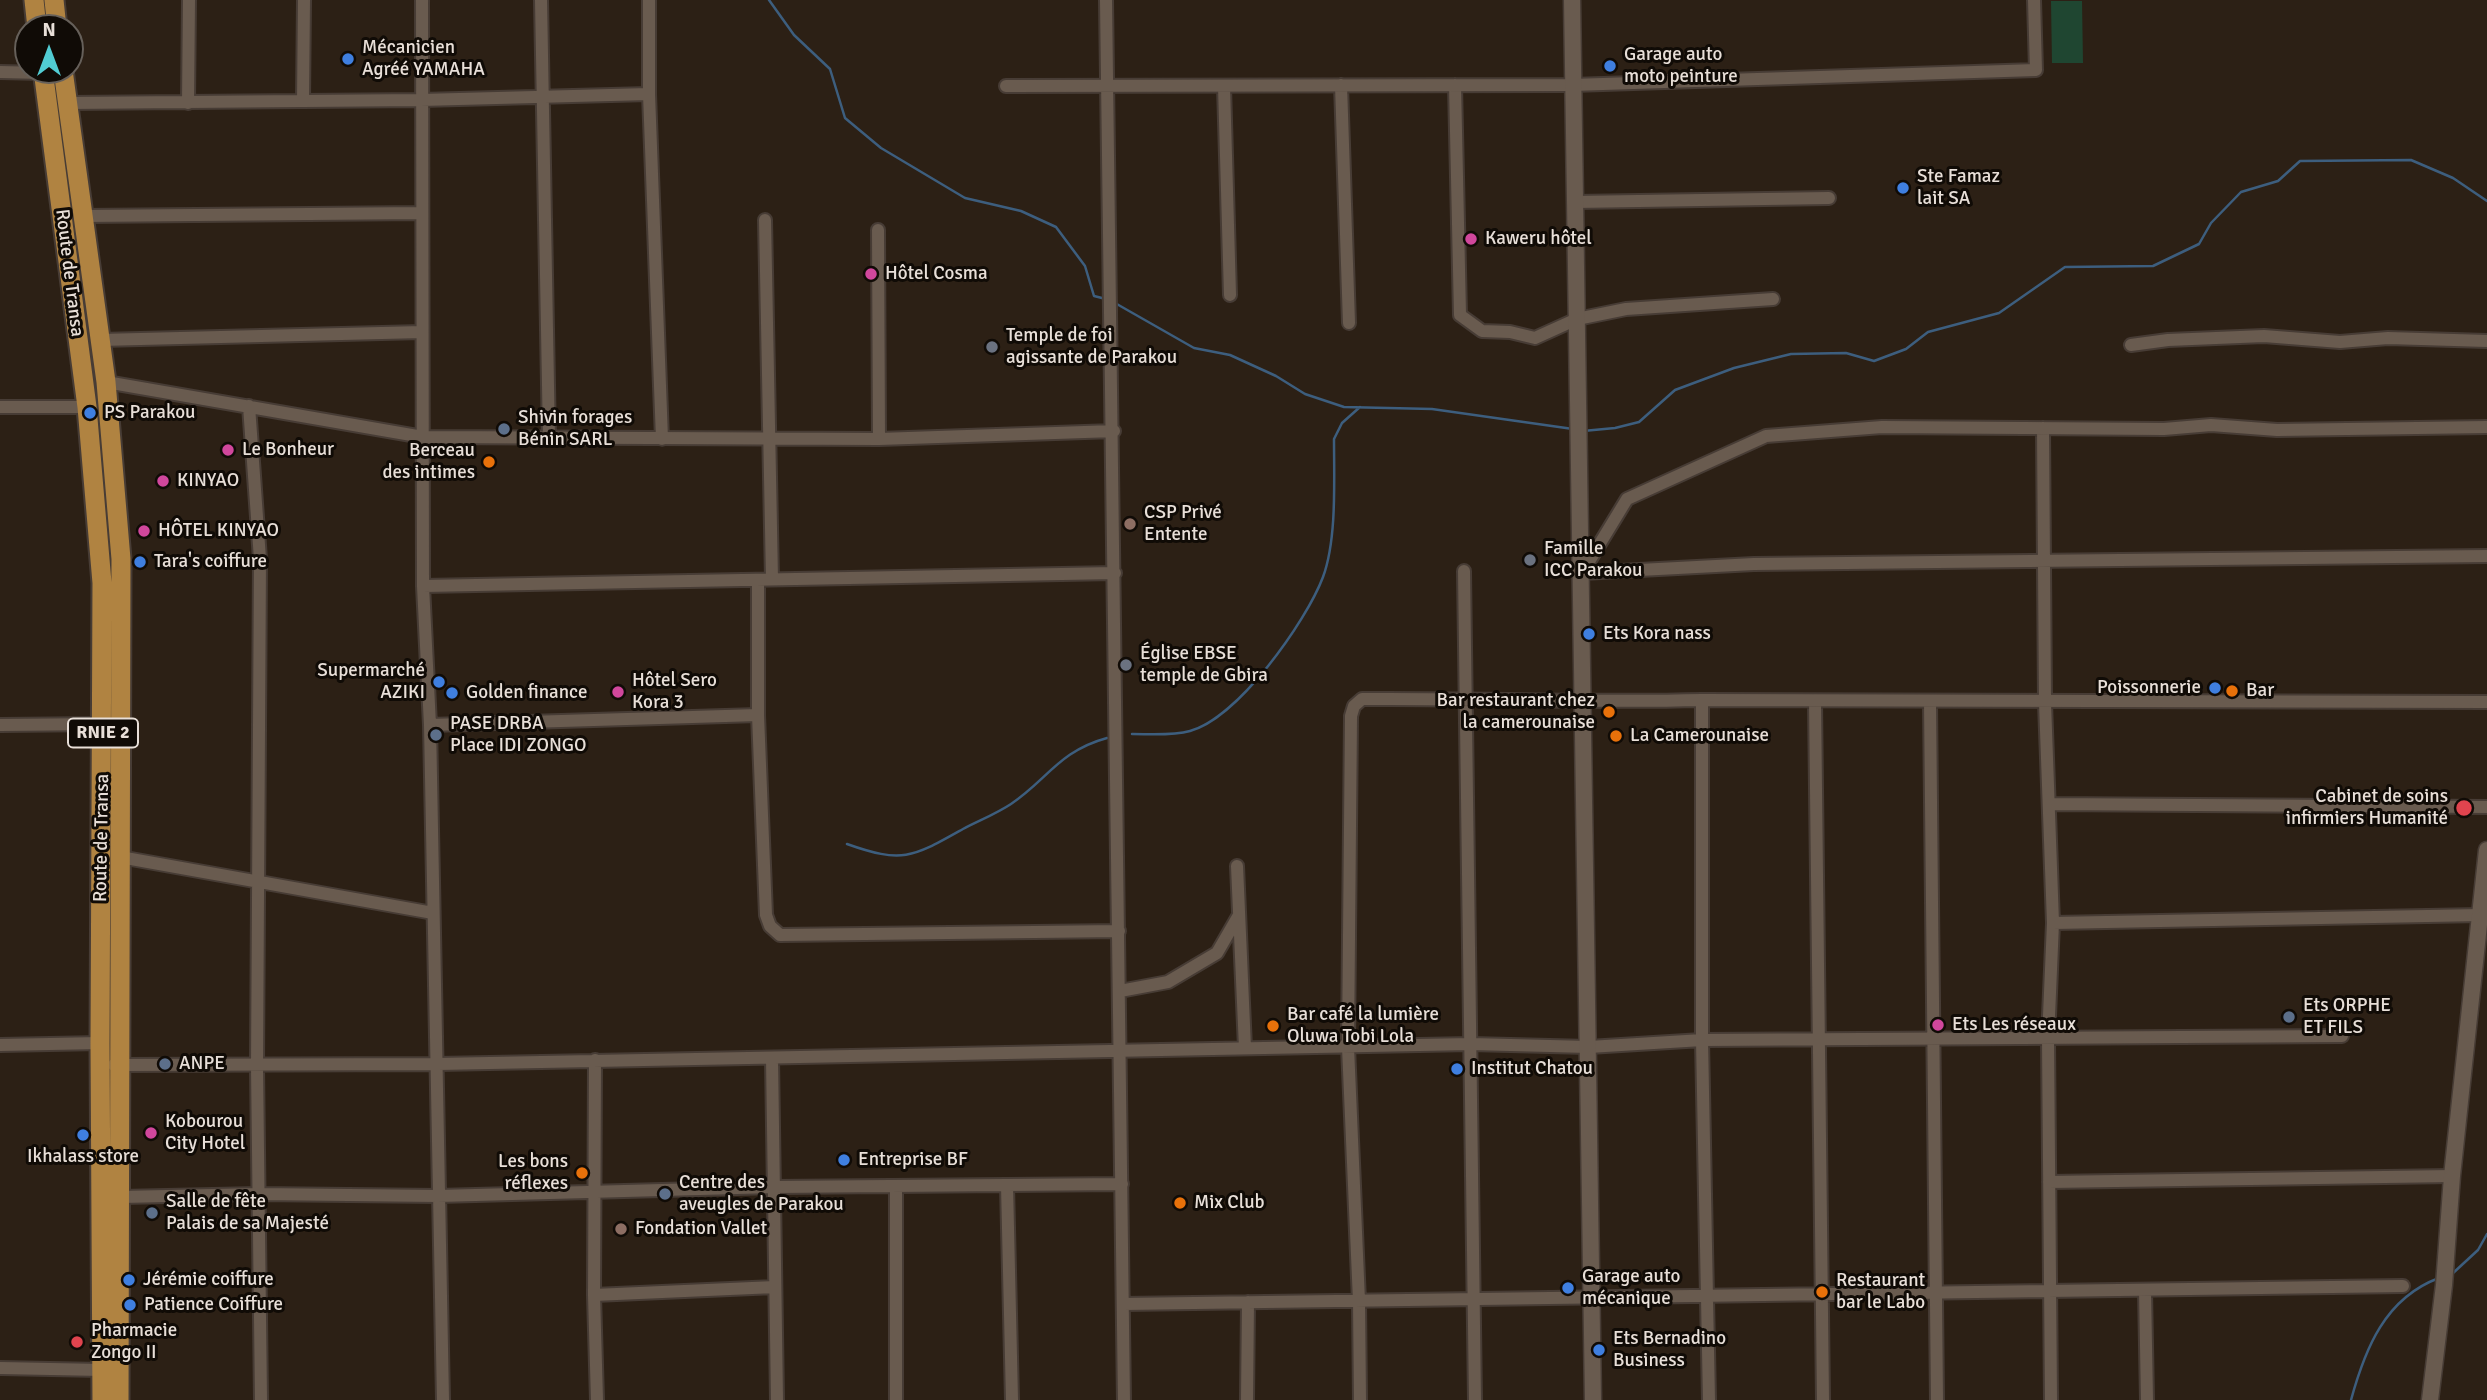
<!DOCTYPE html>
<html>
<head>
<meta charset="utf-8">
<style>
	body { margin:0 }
	#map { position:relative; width:2487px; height:1400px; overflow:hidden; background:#2c2015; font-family:Signika,sans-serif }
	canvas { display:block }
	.north { position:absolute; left:14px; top:14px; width:70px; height:70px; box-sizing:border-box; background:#100b06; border:2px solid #66605a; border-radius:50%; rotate:0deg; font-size:19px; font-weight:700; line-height:28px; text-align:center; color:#e8dfd8 }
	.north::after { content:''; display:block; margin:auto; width:24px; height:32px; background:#51ccd3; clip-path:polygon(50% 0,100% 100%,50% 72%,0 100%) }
</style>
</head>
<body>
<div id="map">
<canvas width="2487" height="1400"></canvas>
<div class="north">N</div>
</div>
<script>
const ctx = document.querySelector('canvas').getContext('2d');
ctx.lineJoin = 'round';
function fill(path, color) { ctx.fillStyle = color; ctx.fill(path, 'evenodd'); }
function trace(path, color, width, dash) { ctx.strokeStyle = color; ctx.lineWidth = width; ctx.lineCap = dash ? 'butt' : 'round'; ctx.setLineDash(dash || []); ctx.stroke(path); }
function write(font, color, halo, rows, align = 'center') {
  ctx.font = font + ' Signika,sans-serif'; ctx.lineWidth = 6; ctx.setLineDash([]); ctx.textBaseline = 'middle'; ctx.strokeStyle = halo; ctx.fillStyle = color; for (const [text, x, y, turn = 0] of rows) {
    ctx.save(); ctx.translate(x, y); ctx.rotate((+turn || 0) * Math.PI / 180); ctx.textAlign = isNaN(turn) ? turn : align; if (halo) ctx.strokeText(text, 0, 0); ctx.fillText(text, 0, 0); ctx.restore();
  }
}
const green = new Path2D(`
	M 2051,1 L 2082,1 L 2083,63 L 2052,63 Z`);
const stream = new Path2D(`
	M 769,0 L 794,35 L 830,69 L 845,118 L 881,148 L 965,198 L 1021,211 L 1056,227 L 1085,266 L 1094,296 L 1106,299
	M 1115,303 L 1194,348 L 1230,355 L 1276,376 L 1305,394 L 1344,407 L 1432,409 L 1573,429
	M 1583,431 L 1615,428 L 1639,422 L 1675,390 L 1734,368 L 1791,354 L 1846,353 L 1874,361 L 1906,349 L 1928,332 L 1999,313 L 2065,267 L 2153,266 L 2199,244 L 2211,223 L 2241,192 L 2278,181 L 2300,161 L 2411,160 L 2453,178 L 2487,201
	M 1132,734 C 1150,734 1172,736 1190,731 C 1238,718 1306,622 1323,577 C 1337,539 1334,480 1334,439 L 1342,423 L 1360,407
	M 847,844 C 903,864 913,857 963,829 C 978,821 996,814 1011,804 C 1047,780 1059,751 1107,738
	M 2452,1274 L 2478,1250 L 2487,1234
	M 2351,1400 C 2365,1349 2385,1298 2439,1278`);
const minor = new Path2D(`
	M 422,0 L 423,586 L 430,725 L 443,1400
	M 541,0 L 549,439
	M 649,0 L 649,94 L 662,439
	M 1106,0 L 1124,1400
	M 0,72 L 43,73
	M 1341,85 L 1349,323
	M 1455,85 L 1460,315 L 1482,331 L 1510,332 L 1535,338 L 1577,319 L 1626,309 L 1773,299
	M 1006,86 L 1572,85 L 2036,70 L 2034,0
	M 1224,86 L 1230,295
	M 303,101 L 304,0
	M 67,103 L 421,100 L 649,94
	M 188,103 L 189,0
	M 1575,202 L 1829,198
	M 83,216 L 422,213
	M 765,220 L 772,579
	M 878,230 L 879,439
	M 100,340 L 422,332
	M 2131,345 L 2168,340 L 2264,336 L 2340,342 L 2388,338 L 2487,341
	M 106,382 L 423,437 L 879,439 L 1114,431
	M 249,406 L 260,559 L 257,1066 L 261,1400
	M 0,407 L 87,407
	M 2043,428 L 2045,703 L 2053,923 L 2048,1039 L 2051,1400
	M 1464,571 L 1475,1400
	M 1582,573 L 1627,499 L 1766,436 L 1882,427 L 2164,429 L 2211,425 L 2277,430 L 2487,427
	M 1582,573 L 1754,564 L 2487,556
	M 758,580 L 758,715 L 766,915 L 770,926 L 780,935 L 1119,931
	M 423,586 L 1115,573
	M 1702,700 L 1702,1040 L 1709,1400
	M 1815,701 L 1823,1400
	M 1930,702 L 1937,1400
	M 0,725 L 103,724
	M 430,725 L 758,715
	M 2050,804 L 2487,807
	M 120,857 L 433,913
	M 1237,866 L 1245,1048
	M 2053,923 L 2481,915
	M 1120,991 L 1168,982 L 1217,953 L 1239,915
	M 0,1045 L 100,1043
	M 772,1058 L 777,1400
	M 595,1060 L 594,1295 L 597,1400
	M 114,1065 L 438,1064 L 1471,1044 L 1589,1047 L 1702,1040 L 2342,1036
	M 2049,1182 L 2452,1176
	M 1007,1185 L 1012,1400
	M 896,1186 L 896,1400
	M 121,1197 L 259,1194 L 438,1196 L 774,1187 L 1122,1184
	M 2145,1290 L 2147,1400
	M 594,1295 L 775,1287
	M 1123,1304 L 2403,1286
	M 0,1368 L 102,1370
	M 1247,1400 L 1248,1302
	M 1360,1400 L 1359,1301 L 1348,1047 L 1351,716 L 1354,706 L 1362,699 C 1476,698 1588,703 1702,700 L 2487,702`);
const tertiary = new Path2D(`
	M 1572,0 L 1593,1400
	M 2430,1400 L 2444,1285 L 2452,1176 L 2487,850`);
const primary = new Path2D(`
	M 34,0 L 37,28
	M 54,0 L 57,28
	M 43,70 L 87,407 L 102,583 L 100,1043 L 102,1400
	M 63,70 L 106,382 L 121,559 L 119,1400`);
const markers = [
	[348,59,7,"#3f7fe0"],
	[1610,66,7,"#3f7fe0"],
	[1903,188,7,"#3f7fe0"],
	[1471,239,7,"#d1479c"],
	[871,274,7,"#d1479c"],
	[992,347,7,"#6b7280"],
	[90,413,7,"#3f7fe0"],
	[504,429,7,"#5c6f8a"],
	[228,450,7,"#d1479c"],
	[489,462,7,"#e8710a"],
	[163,481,7,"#d1479c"],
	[1130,524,7,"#8d6e63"],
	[144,531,7,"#d1479c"],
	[1530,560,7,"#6b7280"],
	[140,562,7,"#3f7fe0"],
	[1589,634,7,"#3f7fe0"],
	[1126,665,7,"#6b7280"],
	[439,682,7,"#3f7fe0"],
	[2215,688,7,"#3f7fe0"],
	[2232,691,7,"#e8710a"],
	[618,692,7,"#d1479c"],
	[452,693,7,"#3f7fe0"],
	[1609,712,7,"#e8710a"],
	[436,735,7,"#5c6f8a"],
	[1616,736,7,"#e8710a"],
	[2464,808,9,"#e0444e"],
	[2289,1017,7,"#5c6f8a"],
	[1938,1025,7,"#d1479c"],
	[1273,1026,7,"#e8710a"],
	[165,1064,7,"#5c6f8a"],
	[1457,1069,7,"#3f7fe0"],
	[151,1133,7,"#d1479c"],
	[83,1135,7,"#3f7fe0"],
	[844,1160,7,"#3f7fe0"],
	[582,1173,7,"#e8710a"],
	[665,1194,7,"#5c6f8a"],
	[1180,1203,7,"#e8710a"],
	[152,1213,7,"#5c6f8a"],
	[621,1229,7,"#8d6e63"],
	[129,1280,7,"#3f7fe0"],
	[1568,1288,7,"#3f7fe0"],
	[1822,1292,7,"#e8710a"],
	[130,1305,7,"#3f7fe0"],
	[77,1342,7,"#e0444e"],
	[1599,1350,7,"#3f7fe0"]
];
const shields = [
	[103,733,70]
];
const shieldNames = [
	["RNIE 2",103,733]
];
const poiNames = [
	["Mécanicien",362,48],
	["Agréé YAMAHA",362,70],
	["Garage auto",1624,55],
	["moto peinture",1624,77],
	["Ste Famaz",1917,177],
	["lait SA",1917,199],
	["Kaweru hôtel",1485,239],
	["Hôtel Cosma",885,274],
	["Temple de foi",1006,336],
	["agissante de Parakou",1006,358],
	["PS Parakou",104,413],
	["Shivin forages",518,418],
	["Bénin SARL",518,440],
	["Le Bonheur",242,450],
	["Berceau",475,451,"right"],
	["des intimes",475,473,"right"],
	["KINYAO",177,481],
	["CSP Privé",1144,513],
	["Entente",1144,535],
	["HÔTEL KINYAO",158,531],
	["Famille",1544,549],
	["ICC Parakou",1544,571],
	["Tara's coiffure",154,562],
	["Ets Kora nass",1603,634],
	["Église EBSE",1140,654],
	["temple de Gbira",1140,676],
	["Supermarché",425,671,"right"],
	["AZIKI",425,693,"right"],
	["Hôtel Sero",632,681],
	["Kora 3",632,703],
	["Poissonnerie",2201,688,"right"],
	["Bar",2246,691],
	["Golden finance",466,693],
	["Bar restaurant chez",1595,701,"right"],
	["la camerounaise",1595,723,"right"],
	["PASE DRBA",450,724],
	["Place IDI ZONGO",450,746],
	["La Camerounaise",1630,736],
	["Cabinet de soins",2448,797,"right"],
	["infirmiers Humanité",2448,819,"right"],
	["Ets ORPHE",2303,1006],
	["ET FILS",2303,1028],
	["Bar café la lumière",1287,1015],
	["Oluwa Tobi Lola",1287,1037],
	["Ets Les réseaux",1952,1025],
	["ANPE",179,1064],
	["Institut Chatou",1471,1069],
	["Kobourou",165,1122],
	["City Hotel",165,1144],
	["Ikhalass store",83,1157,"center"],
	["Entreprise BF",858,1160],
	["Les bons",568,1162,"right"],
	["réflexes",568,1184,"right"],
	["Centre des",679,1183],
	["aveugles de Parakou",679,1205],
	["Salle de fête",166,1202],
	["Palais de sa Majesté",166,1224],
	["Mix Club",1194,1203],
	["Fondation Vallet",635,1229],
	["Garage auto",1582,1277],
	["mécanique",1582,1299],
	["Jérémie coiffure",143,1280],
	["Restaurant",1836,1281],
	["bar le Labo",1836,1303],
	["Patience Coiffure",144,1305],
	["Pharmacie",91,1331],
	["Zongo II",91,1353],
	["Ets Bernadino",1613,1339],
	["Business",1613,1361]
];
const streetNames = [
	["Route de Transa",69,273,83],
	["Route de Transa",102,838,-89]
];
fill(green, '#1f4631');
trace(stream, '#3d5e7e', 2.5);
trace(minor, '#473c35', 16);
trace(tertiary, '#473c35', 19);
trace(primary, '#473c35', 23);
trace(minor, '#695b4f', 12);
trace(tertiary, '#695b4f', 16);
trace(primary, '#b08341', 19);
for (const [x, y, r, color] of markers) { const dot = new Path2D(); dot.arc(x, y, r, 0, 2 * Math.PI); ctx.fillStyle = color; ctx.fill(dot); trace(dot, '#100b06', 2.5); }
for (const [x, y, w] of shields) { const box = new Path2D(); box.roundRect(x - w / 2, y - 14.5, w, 29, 5); ctx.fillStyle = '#100b06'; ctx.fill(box); trace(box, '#e8dfd8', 2); }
write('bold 18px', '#e8dfd8', null, shieldNames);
write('19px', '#e8dfd8', '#100b06', poiNames, 'left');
write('19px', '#e8dfd8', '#100b06', streetNames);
</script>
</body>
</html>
